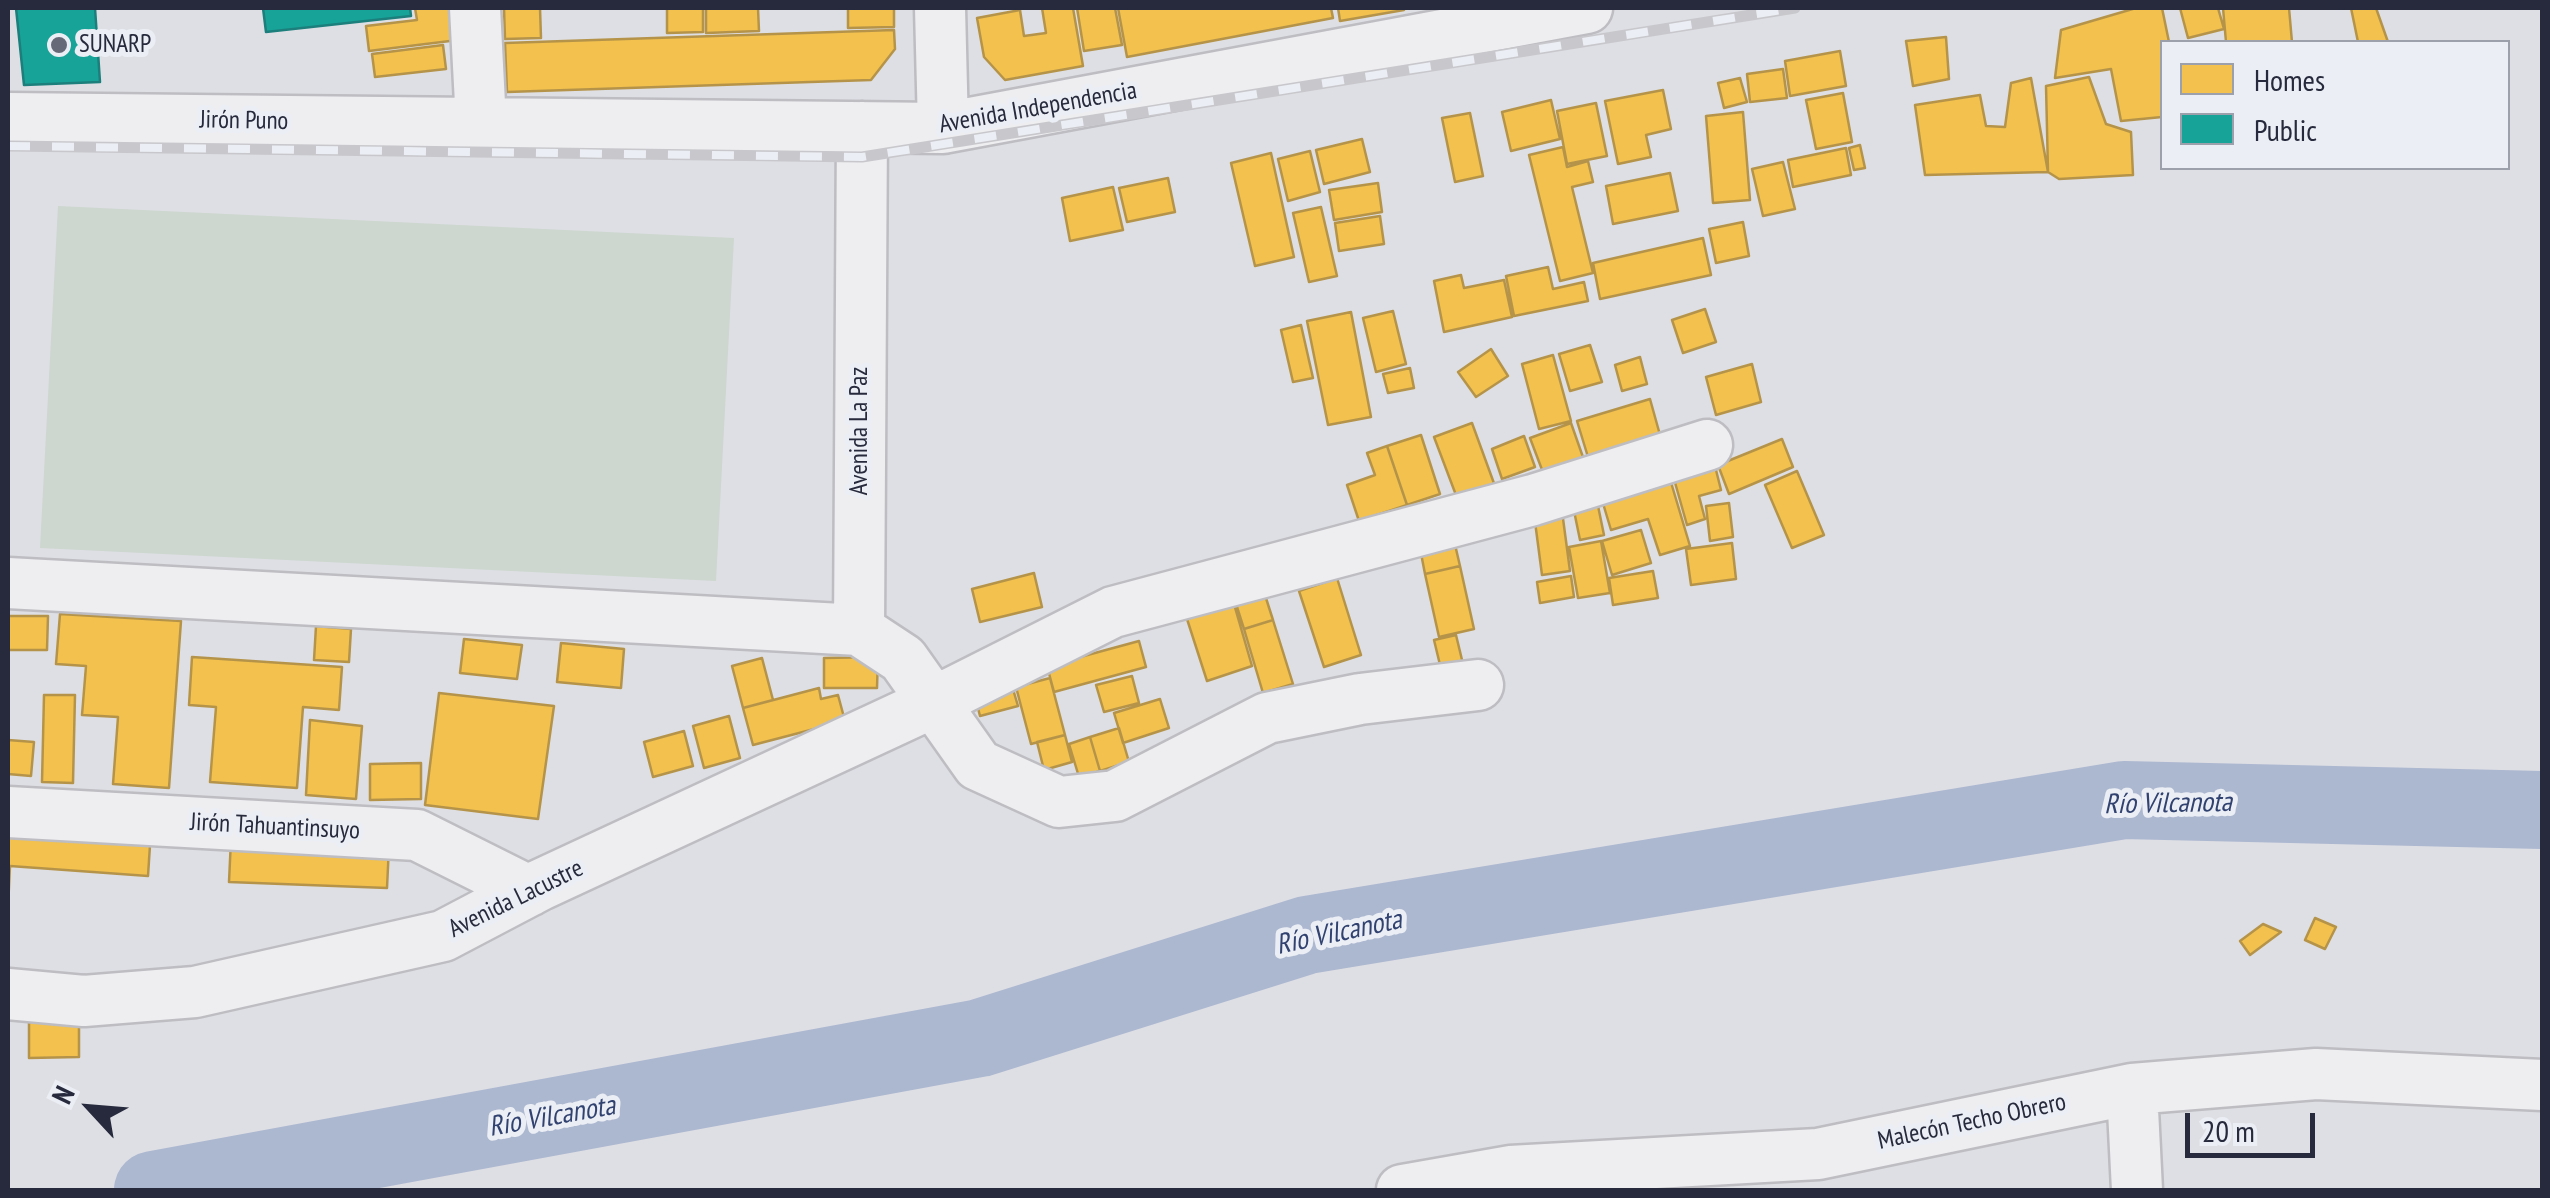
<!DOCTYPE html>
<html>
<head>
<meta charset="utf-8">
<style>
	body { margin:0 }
	#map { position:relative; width:2550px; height:1198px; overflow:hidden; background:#dedfe4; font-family:"PT Sans Narrow",sans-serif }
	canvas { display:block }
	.frame { position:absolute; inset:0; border:10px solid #262a3c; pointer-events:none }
	.legend { position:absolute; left:2160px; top:40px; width:350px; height:130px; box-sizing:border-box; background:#ebeef4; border:2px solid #9ca0aa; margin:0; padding:12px 18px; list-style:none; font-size:30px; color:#262a3c }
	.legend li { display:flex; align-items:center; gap:20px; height:50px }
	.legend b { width:50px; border:2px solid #9ca0aa }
	.north { position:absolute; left:40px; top:1058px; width:100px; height:100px; -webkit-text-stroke:8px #ebeef4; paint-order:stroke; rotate:296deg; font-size:28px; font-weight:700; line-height:40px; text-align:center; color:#262a3c }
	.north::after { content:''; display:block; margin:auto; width:35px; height:45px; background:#262a3c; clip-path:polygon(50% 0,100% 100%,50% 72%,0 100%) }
	.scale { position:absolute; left:2185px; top:1113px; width:130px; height:45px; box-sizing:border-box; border:5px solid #262a3c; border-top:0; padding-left:12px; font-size:30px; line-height:35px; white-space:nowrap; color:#262a3c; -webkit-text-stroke:8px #ebeef4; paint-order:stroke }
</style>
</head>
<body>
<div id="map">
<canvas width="2550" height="1198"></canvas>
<div class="frame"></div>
<ul class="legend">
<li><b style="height:28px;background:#f2c14e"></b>Homes</li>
<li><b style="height:28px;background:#17a398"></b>Public</li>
</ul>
<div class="north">N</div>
<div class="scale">20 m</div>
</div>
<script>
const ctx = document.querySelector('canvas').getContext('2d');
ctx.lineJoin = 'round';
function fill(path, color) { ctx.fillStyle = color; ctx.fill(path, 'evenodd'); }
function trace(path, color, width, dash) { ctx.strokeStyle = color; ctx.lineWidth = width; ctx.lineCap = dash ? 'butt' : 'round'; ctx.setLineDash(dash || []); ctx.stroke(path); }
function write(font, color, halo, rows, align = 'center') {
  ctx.font = font + ' "PT Sans Narrow",sans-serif'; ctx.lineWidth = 10; ctx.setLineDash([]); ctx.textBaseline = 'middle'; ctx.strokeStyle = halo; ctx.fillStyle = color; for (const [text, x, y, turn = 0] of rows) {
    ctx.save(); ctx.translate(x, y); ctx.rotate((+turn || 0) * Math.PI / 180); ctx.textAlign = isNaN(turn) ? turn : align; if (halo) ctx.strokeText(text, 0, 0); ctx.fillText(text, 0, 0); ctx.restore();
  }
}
const green = new Path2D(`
	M 58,206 L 734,238 L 716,581 L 40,548 Z`);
const homes = new Path2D(`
	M 415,8 L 454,8 L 458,40 L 369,51 L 366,26 L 417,20 Z
	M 504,8 L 540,8 L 541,38 L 505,39 Z
	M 667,8 L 703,8 L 703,32 L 667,33 Z
	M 706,8 L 758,8 L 759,31 L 706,33 Z
	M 848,8 L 894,8 L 894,27 L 848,28 Z
	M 1042,8 L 1073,8 L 1083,66 L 1005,80 L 984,57 L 977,18 L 1020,10 L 1024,36 L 1046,33 Z
	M 1077,8 L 1115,8 L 1122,45 L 1084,51 Z
	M 1118,8 L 1331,8 L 1333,18 L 1127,57 Z
	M 1338,8 L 1404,8 L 1404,10 L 1340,21 Z
	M 2136,8 L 2162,8 L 2169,42 L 2162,42 L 2162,117 L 2121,121 L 2111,69 L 2055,78 L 2061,30 Z
	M 2180,8 L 2218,8 L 2224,29 L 2188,38 Z
	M 2223,8 L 2289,8 L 2292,42 L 2226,42 Z
	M 2351,8 L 2376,8 L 2388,42 L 2358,42 Z
	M 894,30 L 895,49 L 871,80 L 507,92 L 505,43 Z
	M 1946,37 L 1949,79 L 1913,86 L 1906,41 Z
	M 443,45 L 446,69 L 375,77 L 372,54 Z
	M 1840,51 L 1846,86 L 1790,96 L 1785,61 Z
	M 1783,69 L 1787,98 L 1750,102 L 1747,74 Z
	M 2089,77 L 2106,124 L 2131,132 L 2133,175 L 2059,179 L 2048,172 L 2046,86 Z
	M 1740,78 L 1747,102 L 1724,108 L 1718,83 Z
	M 2031,78 L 2048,172 L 1925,175 L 1915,105 L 1980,95 L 1986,126 L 2005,127 L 2011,83 Z
	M 1663,90 L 1671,129 L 1646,135 L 1651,157 L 1618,164 L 1605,101 Z
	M 1843,93 L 1852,142 L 1816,149 L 1806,100 Z
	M 1551,100 L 1560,139 L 1511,151 L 1502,112 Z
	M 1596,103 L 1607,156 L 1567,164 L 1557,111 Z
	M 1743,112 L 1750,200 L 1713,203 L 1706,116 Z
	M 1470,113 L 1483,176 L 1455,182 L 1442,118 Z
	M 1362,139 L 1370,172 L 1324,184 L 1316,150 Z
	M 1860,145 L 1865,168 L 1854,170 L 1849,148 Z
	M 1563,147 L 1567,167 L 1588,161 L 1593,182 L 1572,187 L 1593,273 L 1560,281 L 1529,155 Z
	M 1846,148 L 1851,175 L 1793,187 L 1788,160 Z
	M 1310,151 L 1320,192 L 1288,201 L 1278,159 Z
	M 1271,153 L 1294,257 L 1255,266 L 1231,163 Z
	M 1783,162 L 1795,209 L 1763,216 L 1752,169 Z
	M 1670,173 L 1678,211 L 1613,224 L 1606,186 Z
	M 1168,178 L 1175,212 L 1127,222 L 1119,188 Z
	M 1378,183 L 1382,212 L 1334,220 L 1329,190 Z
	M 1113,187 L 1123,230 L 1070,241 L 1062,198 Z
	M 1321,207 L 1337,276 L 1309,282 L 1293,213 Z
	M 1380,216 L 1384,244 L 1339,251 L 1335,223 Z
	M 1743,222 L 1749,256 L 1716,263 L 1709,229 Z
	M 1703,238 L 1711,275 L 1600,299 L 1593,263 Z
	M 1548,267 L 1553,289 L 1584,282 L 1588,301 L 1514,316 L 1506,276 Z
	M 1461,275 L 1464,288 L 1504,280 L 1512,317 L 1444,332 L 1434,281 Z
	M 1705,309 L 1716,342 L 1683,353 L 1672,320 Z
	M 1393,311 L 1406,364 L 1376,372 L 1363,318 Z
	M 1351,312 L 1371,417 L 1328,425 L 1307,321 Z
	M 1301,325 L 1313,378 L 1293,382 L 1281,330 Z
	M 1590,345 L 1602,382 L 1570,391 L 1559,354 Z
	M 1491,349 L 1508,376 L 1476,397 L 1458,372 Z
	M 1553,355 L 1571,421 L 1539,429 L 1522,364 Z
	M 1640,357 L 1647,384 L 1622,391 L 1615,365 Z
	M 1752,364 L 1761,402 L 1716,415 L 1706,377 Z
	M 1410,368 L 1414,388 L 1388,393 L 1383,374 Z
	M 1650,399 L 1660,435 L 1588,457 L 1577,421 Z
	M 1472,423 L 1499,497 L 1462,511 L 1434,437 Z
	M 1571,423 L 1584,460 L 1544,475 L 1530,438 Z
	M 1421,435 L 1440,494 L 1407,505 L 1387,446 Z
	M 1524,436 L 1535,467 L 1502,479 L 1492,449 Z
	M 1782,439 L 1793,467 L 1729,494 L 1718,465 Z
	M 1387,446 L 1407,505 L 1359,521 L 1347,485 L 1375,475 L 1367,453 Z
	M 1715,466 L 1721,490 L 1699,496 L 1705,519 L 1687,525 L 1674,479 Z
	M 1797,471 L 1824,535 L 1792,548 L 1765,485 Z
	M 1670,479 L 1690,546 L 1660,555 L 1648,519 L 1611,530 L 1602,500 Z
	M 1597,501 L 1604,535 L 1580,540 L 1573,506 Z
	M 1729,503 L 1733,537 L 1710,541 L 1706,506 Z
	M 1562,511 L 1570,571 L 1542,575 L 1534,514 Z
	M 1641,530 L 1651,563 L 1612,575 L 1602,541 Z
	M 1453,536 L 1460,566 L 1425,574 L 1419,543 Z
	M 1601,541 L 1610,593 L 1578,598 L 1569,547 Z
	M 1732,543 L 1736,579 L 1691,585 L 1686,549 Z
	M 1460,566 L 1474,629 L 1439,637 L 1425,574 Z
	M 1653,571 L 1658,598 L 1613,605 L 1609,578 Z
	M 1034,573 L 1042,607 L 980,622 L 972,589 Z
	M 1571,576 L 1574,597 L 1540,603 L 1537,582 Z
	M 1337,578 L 1361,655 L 1324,667 L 1299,591 Z
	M 1265,595 L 1273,620 L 1244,629 L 1236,604 Z
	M 1234,604 L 1252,666 L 1207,681 L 1187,619 Z
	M 60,614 L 181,621 L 169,788 L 113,784 L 118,717 L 82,715 L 86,666 L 56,664 Z
	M 8,616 L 48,616 L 47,650 L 8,650 Z
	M 1273,620 L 1293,684 L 1263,693 L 1244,629 Z
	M 316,626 L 351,629 L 349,662 L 314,660 Z
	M 1456,635 L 1463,664 L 1441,669 L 1434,640 Z
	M 464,639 L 522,645 L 517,679 L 460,673 Z
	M 1139,641 L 1146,667 L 1054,692 L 1047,666 Z
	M 561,643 L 624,649 L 621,688 L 557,682 Z
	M 192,657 L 342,667 L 339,710 L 303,707 L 297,788 L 210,782 L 216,707 L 189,705 Z
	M 878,657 L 877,688 L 824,688 L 824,658 Z
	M 762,658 L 773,700 L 743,708 L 732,666 Z
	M 1132,676 L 1139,703 L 1104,712 L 1096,685 Z
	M 1050,678 L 1065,735 L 1031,744 L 1016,687 Z
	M 1010,679 L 1018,706 L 980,716 L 973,689 Z
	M 819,688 L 821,699 L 838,695 L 845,721 L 753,745 L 743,708 Z
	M 439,693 L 554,706 L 538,819 L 425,805 Z
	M 44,695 L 75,695 L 73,783 L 42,782 Z
	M 1160,699 L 1169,728 L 1123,743 L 1114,713 Z
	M 729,716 L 740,758 L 704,768 L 693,726 Z
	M 310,720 L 362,726 L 356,799 L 306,795 Z
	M 1119,728 L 1129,762 L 1100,771 L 1090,737 Z
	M 684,731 L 693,766 L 653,777 L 644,742 Z
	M 1065,735 L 1072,762 L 1044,770 L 1037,742 Z
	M 1090,737 L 1100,771 L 1079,777 L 1069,744 Z
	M 8,740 L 34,742 L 31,776 L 8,774 Z
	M 421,763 L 421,799 L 370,800 L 370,764 Z
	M 8,820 L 151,830 L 148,876 L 10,866 L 8,908 Z
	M 231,839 L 389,846 L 387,888 L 229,882 Z
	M 2315,918 L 2336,927 L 2325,949 L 2305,940 Z
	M 2263,924 L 2281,932 L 2250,955 L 2240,941 Z
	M 79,1021 L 79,1057 L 29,1058 L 29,1022 Z`);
const public = new Path2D(`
	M 16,8 L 95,8 L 100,82 L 24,85 Z
	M 263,8 L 410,8 L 411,16 L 266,32 Z`);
const river = new Path2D(`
	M 153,1190 L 980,1038 L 1307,935 L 2124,800 L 2542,810`);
const street = new Path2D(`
	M 475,8 L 481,123
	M 940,8 L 943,128
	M 8,118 L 943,128 L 1587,8
	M 862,127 L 859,630 L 903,659 L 978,765 L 1059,802 L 1115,796 L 1267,718 L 1360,699 L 1478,685
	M 8,583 L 859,630
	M 8,812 L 417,835 L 529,891
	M 8,994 L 84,1001 L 195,992 L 443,936 L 540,885 L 936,701 L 1113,612 L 1533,500 L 1707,445
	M 2132,1089 L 2137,1190
	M 1402,1190 L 1510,1171 L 1818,1154 L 2132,1089 L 2316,1074 L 2542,1085`);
const rail = new Path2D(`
	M 8,146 L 862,157 L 1795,8`);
const markers = [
	[59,45,10,"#666977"]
];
const poiNames = [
	["SUNARP",79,45]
];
const streetNames = [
	["Avenida Independencia",1038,108,-10],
	["Jirón Puno",244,121,1],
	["Avenida La Paz",860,431,-90],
	["Jirón Tahuantinsuyo",275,827,3],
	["Avenida Lacustre",516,899,-26],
	["Malecón Techo Obrero",1972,1122,-12]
];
const waterNames = [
	["Río Vilcanota",2168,804,-1],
	["Río Vilcanota",1339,933,-12],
	["Río Vilcanota",552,1117,-10]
];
fill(green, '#cdd7cf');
fill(homes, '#f2c14e');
trace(homes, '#b59449', 2.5);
fill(public, '#17a398');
trace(public, '#1c7f7c', 2.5);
trace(river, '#acb7d0', 78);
trace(street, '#bdbdc2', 55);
trace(street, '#eeeef1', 50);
trace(rail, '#c8c8cc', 11);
trace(rail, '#ebeef4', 8, [22]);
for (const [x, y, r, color] of markers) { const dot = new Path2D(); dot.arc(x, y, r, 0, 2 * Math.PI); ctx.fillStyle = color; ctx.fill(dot); trace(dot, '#ebeef4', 4); }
write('25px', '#262a3c', '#ebeef4', poiNames, 'left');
write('25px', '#262a3c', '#ebeef4', streetNames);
write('italic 28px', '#314270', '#ebeef4', waterNames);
</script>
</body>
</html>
